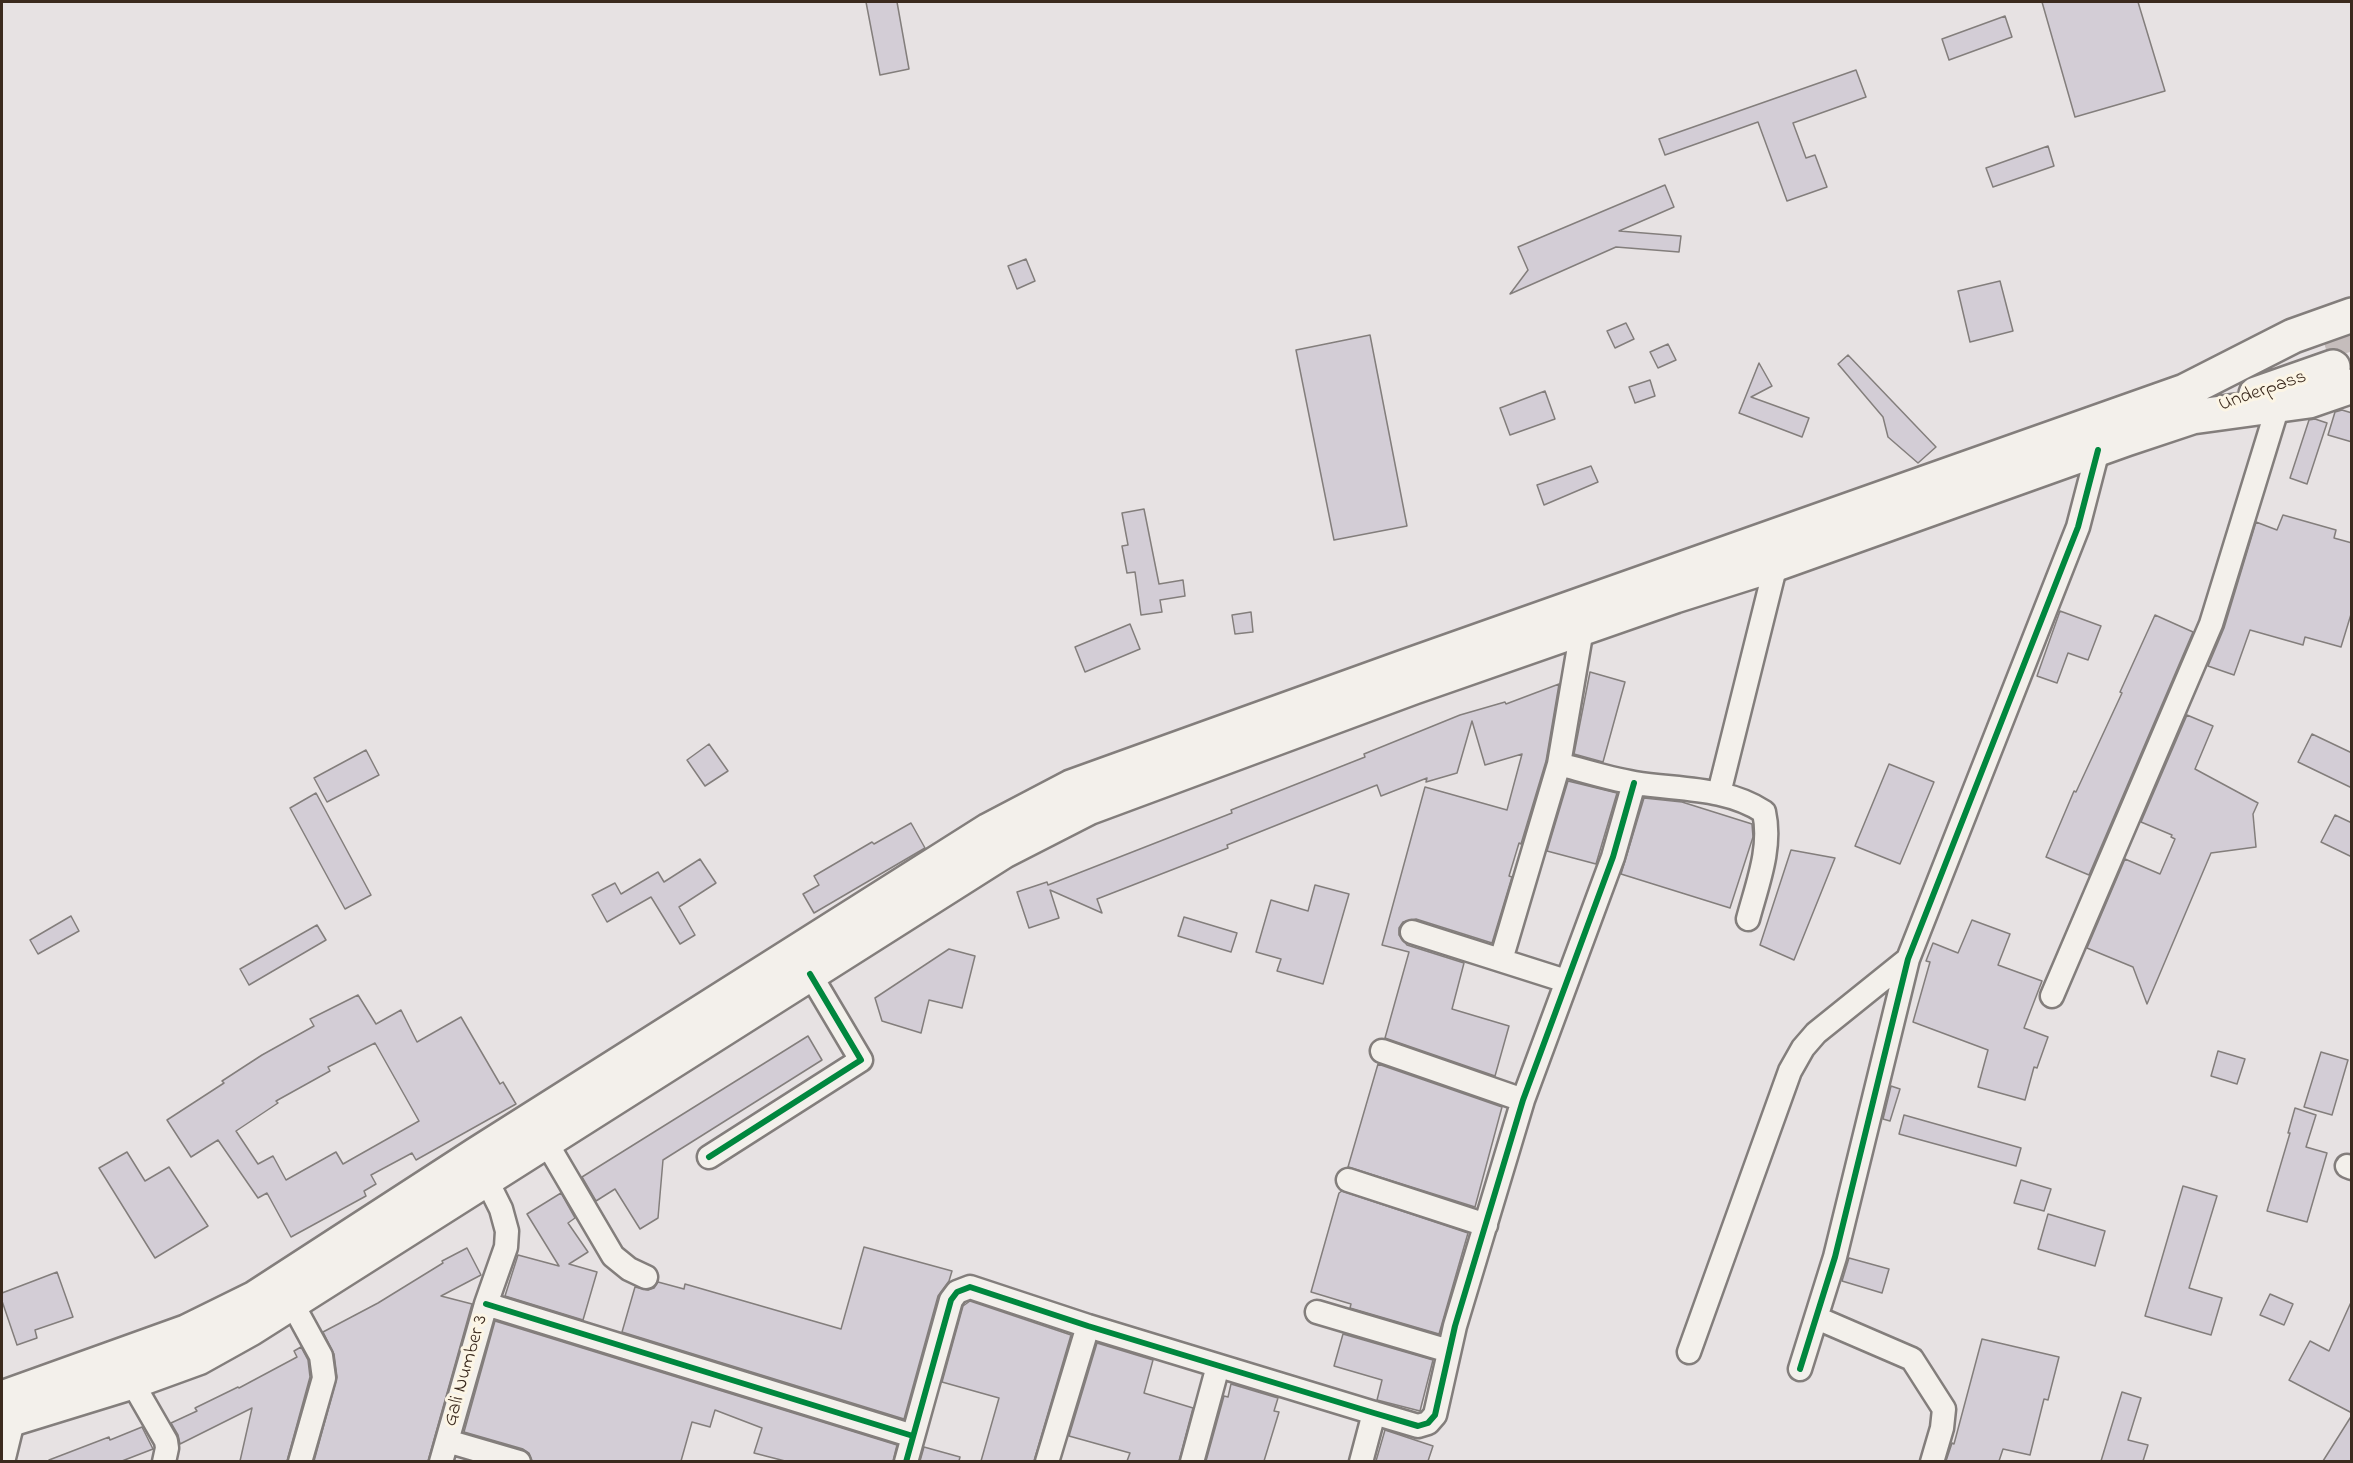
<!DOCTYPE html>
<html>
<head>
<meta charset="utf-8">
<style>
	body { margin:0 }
	#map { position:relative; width:2353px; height:1463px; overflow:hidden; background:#e7e2e3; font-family:"Indie Flower",sans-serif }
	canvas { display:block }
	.frame { position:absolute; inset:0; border:3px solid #3b2a1e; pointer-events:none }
</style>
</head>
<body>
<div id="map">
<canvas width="2353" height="1463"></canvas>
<div class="frame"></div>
</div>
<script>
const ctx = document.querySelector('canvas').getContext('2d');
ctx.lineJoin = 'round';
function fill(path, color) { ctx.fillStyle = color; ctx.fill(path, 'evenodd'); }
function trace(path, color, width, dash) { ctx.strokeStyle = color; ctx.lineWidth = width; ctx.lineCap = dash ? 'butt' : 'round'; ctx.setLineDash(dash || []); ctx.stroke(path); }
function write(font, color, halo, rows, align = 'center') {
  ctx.font = font + ' "Indie Flower",sans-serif'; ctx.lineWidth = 6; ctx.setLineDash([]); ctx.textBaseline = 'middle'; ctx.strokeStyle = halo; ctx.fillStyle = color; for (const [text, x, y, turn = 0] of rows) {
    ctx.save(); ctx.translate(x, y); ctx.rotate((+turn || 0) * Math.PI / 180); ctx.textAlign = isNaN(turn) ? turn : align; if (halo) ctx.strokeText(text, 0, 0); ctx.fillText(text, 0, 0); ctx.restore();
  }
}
const building = new Path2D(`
	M 866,2 L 897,2 L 909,69 L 880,75 Z
	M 2042,2 L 2138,2 L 2165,91 L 2075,117 Z
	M 2005,16 L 2012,37 L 1949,60 L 1942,39 Z
	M 1856,70 L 1866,97 L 1793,123 L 1806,158 L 1815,155 L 1827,187 L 1787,201 L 1758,122 L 1665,155 L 1659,139 Z
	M 2048,146 L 2054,166 L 1993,187 L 1986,168 Z
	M 1665,185 L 1674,207 L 1619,231 L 1681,236 L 1679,252 L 1616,247 L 1510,294 L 1528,270 L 1518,247 Z
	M 1026,259 L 1035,281 L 1017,289 L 1008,266 Z
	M 2000,281 L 2013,331 L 1970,342 L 1958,291 Z
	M 1626,323 L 1634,339 L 1615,348 L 1607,331 Z
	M 1370,335 L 1407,526 L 1334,540 L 1296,350 Z
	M 1668,344 L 1676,360 L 1658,368 L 1650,352 Z
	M 1848,355 L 1936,447 L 1918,463 L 1888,437 L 1883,417 L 1838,364 Z
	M 1759,363 L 1772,386 L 1751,397 L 1809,418 L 1802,437 L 1739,413 Z
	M 1650,380 L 1655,396 L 1635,403 L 1629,387 Z
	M 1545,391 L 1555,419 L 1510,435 L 1500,408 Z
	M 2342,410 L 2352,413 L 2352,442 L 2328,435 L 2335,412 Z
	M 2315,419 L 2327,423 L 2307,484 L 2290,478 L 2309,420 Z
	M 1591,466 L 1598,482 L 1544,505 L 1537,485 Z
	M 1144,509 L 1159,584 L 1183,580 L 1185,596 L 1160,600 L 1162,612 L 1141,615 L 1135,572 L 1127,573 L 1122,546 L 1128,545 L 1122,513 Z
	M 2283,515 L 2336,530 L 2334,538 L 2352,543 L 2352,611 L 2341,647 L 2305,637 L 2303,645 L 2250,630 L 2234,675 L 2208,666 L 2224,628 L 2256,522 L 2277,530 Z
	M 2060,611 L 2101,626 L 2088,660 L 2068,653 L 2057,683 L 2037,676 Z
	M 1251,612 L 1253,632 L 1235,634 L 1232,615 Z
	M 2155,615 L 2193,632 L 2089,875 L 2046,857 L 2074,791 L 2076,792 L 2122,693 L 2120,692 Z
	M 1130,624 L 1140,649 L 1085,672 L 1075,647 Z
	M 1590,672 L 1625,682 L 1603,762 L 1574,754 Z
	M 1559,684 L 1546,761 L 1521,844 L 1519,843 L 1509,876 L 1512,877 L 1492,943 L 1416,919 L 1403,922 L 1399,928 L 1399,935 L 1407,945 L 1464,963 L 1452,1009 L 1509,1026 L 1495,1076 L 1385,1038 L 1409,952 L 1382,945 L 1425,787 L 1507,810 L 1522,754 L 1485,765 L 1472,721 L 1457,773 L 1426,782 L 1427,778 L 1381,796 L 1377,785 L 1227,845 L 1228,848 L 1097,899 L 1102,913 L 1050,890 L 1059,918 L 1029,928 L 1017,892 L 1047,882 L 1048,885 L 1232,813 L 1231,810 L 1365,757 L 1364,754 L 1460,715 L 1505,702 L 1506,704 Z
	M 2187,715 L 2213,726 L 2195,769 L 2258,803 L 2253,814 L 2256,847 L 2211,853 L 2147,1004 L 2133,967 L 2087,948 L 2125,859 L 2160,874 L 2175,839 L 2171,837 L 2172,835 L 2141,822 Z
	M 2312,734 L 2352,753 L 2352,788 L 2298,762 Z
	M 709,744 L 728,771 L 705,786 L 687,760 Z
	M 366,750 L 379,775 L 327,802 L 314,778 Z
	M 1889,764 L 1934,782 L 1900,864 L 1855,846 Z
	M 1568,781 L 1617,793 L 1596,864 L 1547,851 Z
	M 316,793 L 371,895 L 345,909 L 290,808 Z
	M 1644,798 L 1682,802 L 1752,824 L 1753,837 L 1730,908 L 1621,874 Z
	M 2335,815 L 2352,823 L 2352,857 L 2321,842 Z
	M 911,823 L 925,848 L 814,913 L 803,894 L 819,885 L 814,876 L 872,842 L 874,844 Z
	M 1791,850 L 1835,858 L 1794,960 L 1760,945 Z
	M 700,859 L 716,883 L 679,907 L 695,935 L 680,944 L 651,897 L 607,922 L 592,895 L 615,883 L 621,894 L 658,872 L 664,882 Z
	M 1315,885 L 1349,894 L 1323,984 L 1277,971 L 1281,959 L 1256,952 L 1271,900 L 1308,911 Z
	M 71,916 L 79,931 L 38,954 L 30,940 Z
	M 1184,917 L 1237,933 L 1231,952 L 1178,936 Z
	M 1972,920 L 2010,934 L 1998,965 L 2042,981 L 2024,1028 L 2048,1037 L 2037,1068 L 2034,1067 L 2025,1100 L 1978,1087 L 1988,1050 L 1913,1022 L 1930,962 L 1926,961 L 1933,943 L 1958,953 Z
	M 317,925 L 326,940 L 249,985 L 240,969 Z
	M 949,949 L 975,956 L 962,1008 L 929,1000 L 921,1033 L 882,1021 L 875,998 Z
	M 358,995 L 376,1024 L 401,1010 L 417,1042 L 461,1017 L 500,1084 L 503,1082 L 516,1104 L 416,1160 L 412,1153 L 371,1175 L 376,1184 L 364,1191 L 366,1196 L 291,1237 L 267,1193 L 258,1198 L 218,1140 L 191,1157 L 167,1120 L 224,1083 L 222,1081 L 262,1055 L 314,1026 L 310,1019 ZM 375,1043 L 419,1121 L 343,1164 L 336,1152 L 286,1180 L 273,1156 L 258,1164 L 236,1131 L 278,1103 L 276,1101 L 330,1071 L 328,1067 Z
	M 808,1036 L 822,1060 L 663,1160 L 658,1218 L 640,1229 L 615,1189 L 596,1201 L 582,1177 Z
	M 2218,1051 L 2245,1059 L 2237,1084 L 2211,1076 Z
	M 2321,1052 L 2348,1060 L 2332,1115 L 2304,1107 Z
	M 1378,1064 L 1502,1107 L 1475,1207 L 1348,1167 Z
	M 1891,1086 L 1900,1089 L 1890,1121 L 1883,1119 Z
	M 2295,1108 L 2316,1115 L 2306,1147 L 2327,1153 L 2307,1222 L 2267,1211 L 2290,1133 L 2288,1133 Z
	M 1904,1115 L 2021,1148 L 2016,1166 L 1899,1134 Z
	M 127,1152 L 145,1181 L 169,1167 L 208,1226 L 155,1258 L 99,1168 Z
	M 2021,1180 L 2051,1189 L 2044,1211 L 2014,1203 Z
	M 2183,1186 L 2217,1196 L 2189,1288 L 2222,1298 L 2211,1335 L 2145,1316 Z
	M 1342,1191 L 1468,1233 L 1439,1334 L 1350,1308 L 1351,1304 L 1311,1292 L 1339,1193 Z
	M 561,1193 L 575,1218 L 568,1223 L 588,1252 L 569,1264 L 597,1272 L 583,1320 L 505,1296 L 518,1255 L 559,1266 L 527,1214 Z
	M 2048,1214 L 2105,1231 L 2095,1266 L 2038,1249 Z
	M 864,1247 L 952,1271 L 949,1281 L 938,1296 L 904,1419 L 622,1332 L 635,1287 L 648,1290 L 654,1288 L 658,1282 L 684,1289 L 685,1284 L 841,1329 Z
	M 467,1248 L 481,1275 L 441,1296 L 472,1304 L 428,1461 L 314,1461 L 337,1377 L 334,1354 L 323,1332 L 378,1303 L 443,1263 L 442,1261 Z
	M 1849,1258 L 1889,1269 L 1882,1293 L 1842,1281 Z
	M 57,1272 L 73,1317 L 35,1330 L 37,1338 L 17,1345 L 2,1301 L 2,1293 Z
	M 2270,1294 L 2293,1304 L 2284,1325 L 2260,1315 Z
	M 2352,1300 L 2352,1413 L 2289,1380 L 2310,1341 L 2329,1351 Z
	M 970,1301 L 1071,1335 L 1034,1461 L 981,1461 L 999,1398 L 942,1382 L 963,1306 Z
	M 495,1321 L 897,1445 L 893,1461 L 785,1461 L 754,1453 L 762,1428 L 715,1410 L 710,1427 L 692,1422 L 681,1461 L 532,1461 L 529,1453 L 523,1449 L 464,1432 Z
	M 1343,1334 L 1433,1360 L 1420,1411 L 1377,1400 L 1382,1380 L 1334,1366 Z
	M 1982,1339 L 2059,1357 L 2048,1400 L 2044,1399 L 2030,1455 L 2003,1449 L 1999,1461 L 1946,1461 L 1952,1443 L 1954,1444 Z
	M 1097,1343 L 1153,1360 L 1144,1393 L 1193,1408 L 1179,1461 L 1127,1461 L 1130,1453 L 1069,1436 Z
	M 301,1347 L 308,1360 L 310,1377 L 287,1461 L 240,1461 L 252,1408 L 180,1444 L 178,1435 L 171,1423 L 197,1411 L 195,1408 L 238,1387 L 239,1388 L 297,1357 L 294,1351 Z
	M 1231,1384 L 1278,1398 L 1274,1411 L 1279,1412 L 1264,1461 L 1206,1461 L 1224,1396 L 1228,1397 Z
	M 2122,1392 L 2141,1398 L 2128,1440 L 2148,1445 L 2143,1461 L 2101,1461 Z
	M 2352,1415 L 2352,1461 L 2323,1461 Z
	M 142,1427 L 153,1449 L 122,1461 L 49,1461 L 49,1460 L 109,1437 L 110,1440 Z
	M 1385,1430 L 1433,1446 L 1428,1461 L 1376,1461 Z
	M 924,1447 L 960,1457 L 959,1461 L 920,1461 Z`);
const secondaryTunnel = new Path2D(`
	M 2324,343 L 2352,334`);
const street = new Path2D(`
	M 1559,764 C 1585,771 1610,779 1635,783 C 1679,790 1726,787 1764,812 C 1772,848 1757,885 1748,919
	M 1719,793 L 1776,564
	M 1412,932 L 1566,981
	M 1501,960 L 1559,764 L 1582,629 L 1580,618
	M 2052,996 L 2211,624 L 2278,406
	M 1382,1051 L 1523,1100
	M 546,1142 L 613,1256 L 629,1269 L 646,1277
	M 709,1157 L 861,1060 L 810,974
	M 2347,1166 L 2352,1168
	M 1348,1180 L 1486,1225
	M 292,1303 L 321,1356 L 324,1378 L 300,1462
	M 486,1304 L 913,1436
	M 1317,1312 L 1449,1351
	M 1817,1318 L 1912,1359 L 1944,1409 L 1942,1428 L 1932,1462
	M 1689,1352 L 1790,1071 L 1803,1048 L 1816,1033 L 1908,959
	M 1800,1369 L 1835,1257 L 1908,959 L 2078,527 L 2098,450
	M 132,1382 L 166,1441 L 167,1448 L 164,1462
	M 447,1441 L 519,1462
	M 3,1462 L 14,1417
	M 441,1462 L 486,1304 L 506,1247 L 507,1231 L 501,1209 L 486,1179
	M 906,1462 L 951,1300 L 957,1292 L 970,1287 L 1088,1326 L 1374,1413 L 1418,1426 L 1428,1423 L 1435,1415 L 1455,1326 L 1523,1100 L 1613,857 L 1634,783
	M 1047,1462 L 1088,1326
	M 1192,1462 L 1218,1366
	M 1361,1462 L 1374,1413`);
const secondary = new Path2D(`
	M 2256,394 L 2333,367
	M 2,1398 L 186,1332 L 255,1298 L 477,1154 L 989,830 L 1071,787 L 1407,666 L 2185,391 L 2293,336 L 2352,315
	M 2,1422 L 132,1382 L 198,1358 L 250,1329 L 1004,851 L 1088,808 L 1414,687 L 1675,596 L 1776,564 L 2126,439 L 2192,417 L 2309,401 L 2352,386`);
const cycleway = new Path2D(`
	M 709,1157 L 861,1060 L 810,974
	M 486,1304 L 913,1436
	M 1800,1369 L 1835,1257 L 1908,959 L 2078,527 L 2098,450
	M 906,1462 L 951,1300 L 957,1292 L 970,1287 L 1088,1326 L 1374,1413 L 1418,1426 L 1428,1423 L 1435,1415 L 1455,1326 L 1523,1100 L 1613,857 L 1634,783`);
const streetNames = [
	["Underpass",2263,392,-19],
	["Gali Number 3",467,1371,-74]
];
fill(building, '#d3cdd6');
trace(building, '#837e7c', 1.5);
trace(secondaryTunnel, '#c5bdbc', 33, [33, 16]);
trace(street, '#837e7c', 27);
trace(secondary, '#837e7c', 38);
trace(street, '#f3f0eb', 22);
trace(secondary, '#f3f0eb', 33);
trace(cycleway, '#00873e', 6);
write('20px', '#3b2a1e', '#fcf5e5', streetNames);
</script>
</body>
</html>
